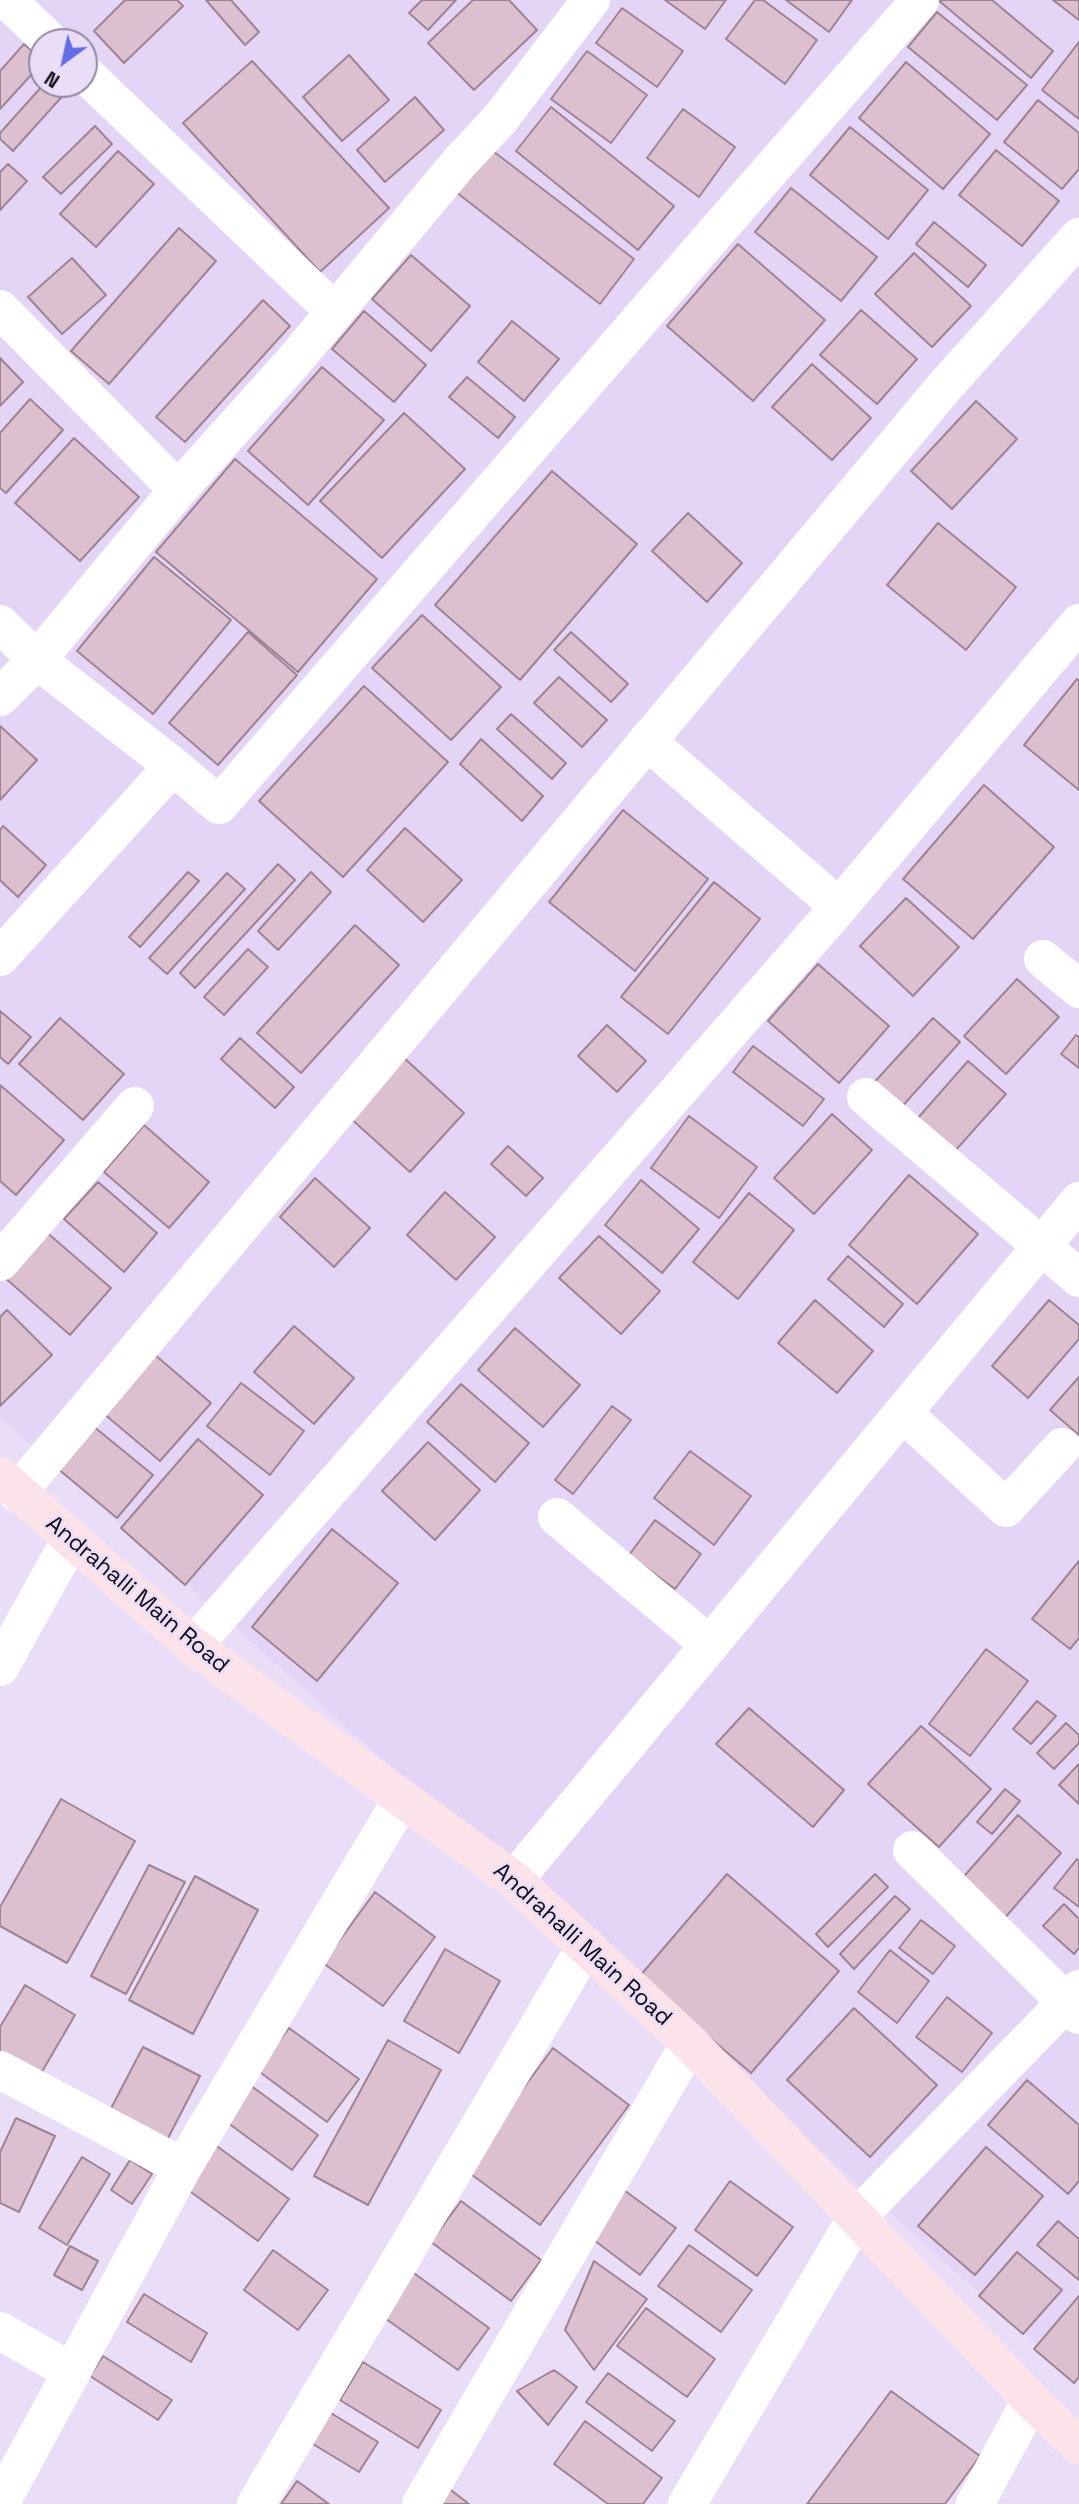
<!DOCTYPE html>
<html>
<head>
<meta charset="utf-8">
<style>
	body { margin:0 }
	#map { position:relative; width:1079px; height:2504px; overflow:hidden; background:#e9ddf7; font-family:"Space Grotesk",sans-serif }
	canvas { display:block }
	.north { position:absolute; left:28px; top:28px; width:70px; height:70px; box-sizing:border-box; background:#e9ddf7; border:2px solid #93899d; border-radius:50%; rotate:213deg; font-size:19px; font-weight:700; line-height:28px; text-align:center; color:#110c15 }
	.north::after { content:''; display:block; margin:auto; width:24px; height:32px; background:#636de6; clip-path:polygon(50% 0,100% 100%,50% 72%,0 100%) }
</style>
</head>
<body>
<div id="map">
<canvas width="1079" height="2504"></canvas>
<div class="north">N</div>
</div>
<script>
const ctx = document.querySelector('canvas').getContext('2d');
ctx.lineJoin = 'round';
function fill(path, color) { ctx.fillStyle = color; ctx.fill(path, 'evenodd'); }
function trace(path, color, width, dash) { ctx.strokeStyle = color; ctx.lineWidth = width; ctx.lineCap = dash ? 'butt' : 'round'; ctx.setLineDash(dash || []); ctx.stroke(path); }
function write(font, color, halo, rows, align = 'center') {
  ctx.font = font + ' "Space Grotesk",sans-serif'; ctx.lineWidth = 5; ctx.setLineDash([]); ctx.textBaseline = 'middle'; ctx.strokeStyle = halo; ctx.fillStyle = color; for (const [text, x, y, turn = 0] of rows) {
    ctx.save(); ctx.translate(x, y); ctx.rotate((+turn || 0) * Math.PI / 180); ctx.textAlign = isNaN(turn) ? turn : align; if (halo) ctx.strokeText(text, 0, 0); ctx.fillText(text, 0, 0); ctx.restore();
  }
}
const built = new Path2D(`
	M 0,0 L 1079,0 L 1079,2382 L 0,1417 ZM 42,42 L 84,42 L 84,84 L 42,84 Z`);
const building = new Path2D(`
	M 125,0 L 177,0 L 183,6 L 124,63 L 94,31 Z
	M 206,0 L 231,0 L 259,32 L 245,45 Z
	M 422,0 L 456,0 L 428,30 L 409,13 Z
	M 473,0 L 509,0 L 537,30 L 474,90 L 428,43 Z
	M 665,0 L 726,0 L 705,29 Z
	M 755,0 L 763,0 L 817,40 L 785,84 L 726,39 Z
	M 786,0 L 852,0 L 829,32 Z
	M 938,0 L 992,0 L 1053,51 L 1031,78 Z
	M 1053,0 L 1079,0 L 1079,20 Z
	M 622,8 L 683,51 L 657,87 L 596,43 Z
	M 937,12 L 1027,85 L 997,120 L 908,47 Z
	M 1079,42 L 1079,119 L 1042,90 Z
	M 24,44 L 42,60 L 42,63 L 0,109 L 0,71 Z
	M 587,51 L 647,95 L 611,143 L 551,99 Z
	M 349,55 L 389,100 L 342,141 L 303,97 Z
	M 252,61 L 389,208 L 320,272 L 183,123 Z
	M 906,62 L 990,134 L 943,189 L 859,118 Z
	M 44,84 L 60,84 L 67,91 L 13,151 L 0,139 L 0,133 Z
	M 415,97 L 444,130 L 385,182 L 357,150 Z
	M 1038,100 L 1079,133 L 1079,169 L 1062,189 L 1004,142 Z
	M 551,107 L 674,206 L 638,250 L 516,151 Z
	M 683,109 L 735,147 L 699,197 L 647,158 Z
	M 95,126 L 112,144 L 61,194 L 43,177 Z
	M 850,127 L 928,190 L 888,239 L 810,175 Z
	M 489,148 L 634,259 L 600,304 L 456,192 Z
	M 996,150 L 1059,201 L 1022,246 L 959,195 Z
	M 118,151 L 154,184 L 96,247 L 60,214 Z
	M 8,164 L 27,181 L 0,210 L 0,172 Z
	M 791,188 L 877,257 L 841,301 L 755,232 Z
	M 934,222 L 986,265 L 968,287 L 916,244 Z
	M 179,228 L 216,261 L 109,384 L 71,351 Z
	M 738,244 L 825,320 L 753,401 L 667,326 Z
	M 914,253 L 971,306 L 932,347 L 875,294 Z
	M 411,255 L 470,306 L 431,351 L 372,299 Z
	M 72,258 L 106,295 L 62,334 L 28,297 Z
	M 263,300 L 290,326 L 185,442 L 156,417 Z
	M 861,310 L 917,359 L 877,404 L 820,355 Z
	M 364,311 L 426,365 L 394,402 L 332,349 Z
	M 512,321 L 559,359 L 524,401 L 478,362 Z
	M 0,358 L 23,382 L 0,406 Z
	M 812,364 L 871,418 L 832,460 L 772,407 Z
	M 322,367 L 384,420 L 308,505 L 248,451 Z
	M 467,377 L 515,417 L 498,438 L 449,397 Z
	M 30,399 L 63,430 L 6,493 L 0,488 L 0,433 Z
	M 976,401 L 1017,439 L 952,509 L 911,471 Z
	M 404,413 L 465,469 L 382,558 L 320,501 Z
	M 74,438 L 139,497 L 80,561 L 15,503 Z
	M 235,459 L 377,579 L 298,672 L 156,552 Z
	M 552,471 L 637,544 L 520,680 L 435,605 Z
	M 688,513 L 742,563 L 707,602 L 652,551 Z
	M 938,523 L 1016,587 L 966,650 L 887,585 Z
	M 154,557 L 231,620 L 153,714 L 77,651 Z
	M 422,615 L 501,687 L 451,740 L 372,668 Z
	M 248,632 L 297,675 L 218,765 L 169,723 Z
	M 571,632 L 628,684 L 611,702 L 554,650 Z
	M 559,677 L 607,720 L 582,747 L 534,703 Z
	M 1077,679 L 1079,681 L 1079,790 L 1024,745 Z
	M 364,686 L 448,762 L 343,877 L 259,801 Z
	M 511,714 L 566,763 L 552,779 L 497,729 Z
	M 0,726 L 37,760 L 0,800 Z
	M 481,739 L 543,796 L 522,821 L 460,764 Z
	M 984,785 L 1054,847 L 973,939 L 903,879 Z
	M 623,810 L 708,879 L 635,971 L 549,902 Z
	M 3,826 L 46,865 L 18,897 L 0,880 L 0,830 Z
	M 405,828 L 462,880 L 423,922 L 367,870 Z
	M 278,864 L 295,880 L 195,988 L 180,973 Z
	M 188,872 L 199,881 L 140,947 L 129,937 Z
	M 311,872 L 331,892 L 278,950 L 258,931 Z
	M 227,873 L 245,889 L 167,974 L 149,958 Z
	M 714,882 L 760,919 L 668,1034 L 621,997 Z
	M 906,898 L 959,947 L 913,996 L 860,946 Z
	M 355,925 L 399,965 L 301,1073 L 257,1033 Z
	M 248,949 L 268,967 L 224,1015 L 204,997 Z
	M 818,964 L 889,1026 L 839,1083 L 768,1021 Z
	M 1017,979 L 1059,1017 L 1006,1074 L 964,1036 Z
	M 0,1011 L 31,1037 L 8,1064 L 0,1057 Z
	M 60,1018 L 124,1074 L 83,1120 L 19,1064 Z
	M 933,1018 L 960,1042 L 898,1111 L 870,1087 Z
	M 607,1025 L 646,1061 L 617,1092 L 578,1056 Z
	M 1076,1035 L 1079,1037 L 1079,1068 L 1061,1054 Z
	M 240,1038 L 294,1087 L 275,1108 L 221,1059 Z
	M 753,1046 L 824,1099 L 803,1126 L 733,1072 Z
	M 402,1056 L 464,1113 L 410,1172 L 348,1116 Z
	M 968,1061 L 1006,1094 L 954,1152 L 917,1119 Z
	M 0,1085 L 64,1140 L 16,1195 L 0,1181 Z
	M 832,1114 L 872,1150 L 814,1214 L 774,1178 Z
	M 689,1116 L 757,1167 L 719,1218 L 651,1168 Z
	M 144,1125 L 209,1182 L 169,1228 L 104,1172 Z
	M 508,1146 L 543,1178 L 526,1196 L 491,1164 Z
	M 909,1175 L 978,1234 L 917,1304 L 849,1245 Z
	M 315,1178 L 370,1228 L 334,1267 L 280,1217 Z
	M 641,1180 L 699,1229 L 662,1273 L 605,1225 Z
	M 98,1182 L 157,1233 L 124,1272 L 64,1219 Z
	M 445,1192 L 495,1237 L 456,1280 L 407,1235 Z
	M 749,1193 L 794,1230 L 738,1299 L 693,1262 Z
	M 44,1230 L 111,1288 L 70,1335 L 4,1277 Z
	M 599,1236 L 660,1291 L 621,1334 L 559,1278 Z
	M 848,1256 L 903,1304 L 884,1327 L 828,1279 Z
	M 815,1300 L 873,1351 L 837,1393 L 778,1343 Z
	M 1049,1300 L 1079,1325 L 1079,1339 L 1028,1398 L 992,1366 Z
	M 7,1310 L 52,1355 L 0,1406 L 0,1317 Z
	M 294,1326 L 354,1378 L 314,1424 L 254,1372 Z
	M 515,1328 L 580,1385 L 543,1427 L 478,1370 Z
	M 154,1354 L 211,1403 L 160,1461 L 103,1413 Z
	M 1079,1377 L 1079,1435 L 1050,1410 Z
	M 241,1383 L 304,1431 L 270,1475 L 207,1426 Z
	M 461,1384 L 529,1443 L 495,1482 L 427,1422 Z
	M 612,1406 L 631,1420 L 573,1494 L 555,1480 Z
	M 93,1426 L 153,1475 L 117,1518 L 57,1468 Z
	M 198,1439 L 263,1495 L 185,1585 L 121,1528 Z
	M 428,1442 L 480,1490 L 435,1540 L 382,1491 Z
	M 690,1451 L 751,1496 L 714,1545 L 654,1498 Z
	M 655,1520 L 701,1554 L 675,1589 L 629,1555 Z
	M 332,1529 L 398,1583 L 317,1681 L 252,1627 Z
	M 1079,1561 L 1079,1638 L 1070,1649 L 1032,1619 Z
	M 986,1649 L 1028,1681 L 970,1756 L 929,1724 Z
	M 1037,1701 L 1056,1716 L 1031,1744 L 1013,1729 Z
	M 749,1708 L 844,1790 L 813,1827 L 716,1744 Z
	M 1066,1723 L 1079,1735 L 1079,1743 L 1054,1769 L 1037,1753 Z
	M 921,1726 L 991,1789 L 939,1847 L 868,1784 Z
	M 1079,1764 L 1079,1804 L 1059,1785 Z
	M 1005,1789 L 1020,1801 L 992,1834 L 977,1822 Z
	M 61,1799 L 135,1841 L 67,1963 L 0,1926 L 0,1907 Z
	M 1018,1815 L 1061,1853 L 1003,1920 L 959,1882 Z
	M 1077,1859 L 1079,1861 L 1079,1907 L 1054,1888 Z
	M 149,1865 L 185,1882 L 126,1994 L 91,1976 Z
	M 727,1874 L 839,1971 L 751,2073 L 639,1977 Z
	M 875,1874 L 888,1887 L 828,1947 L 816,1934 Z
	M 195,1876 L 258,1910 L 193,2034 L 129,2000 Z
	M 375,1892 L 435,1937 L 383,2006 L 323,1963 Z
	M 895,1896 L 910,1909 L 854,1969 L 840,1954 Z
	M 1064,1904 L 1079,1919 L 1079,1948 L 1074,1954 L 1043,1926 Z
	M 921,1920 L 955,1946 L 933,1974 L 899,1948 Z
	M 445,1949 L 500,1981 L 459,2053 L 404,2021 Z
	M 890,1950 L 929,1981 L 897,2023 L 858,1992 Z
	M 25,1985 L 75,2015 L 39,2077 L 0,2054 L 0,2027 Z
	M 947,1997 L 992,2033 L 962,2072 L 916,2037 Z
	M 854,2008 L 937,2085 L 870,2157 L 787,2080 Z
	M 289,2028 L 359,2079 L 327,2122 L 257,2070 Z
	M 388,2040 L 441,2070 L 368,2205 L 314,2176 Z
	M 143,2047 L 200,2076 L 164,2146 L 107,2116 Z
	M 553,2048 L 629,2105 L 540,2225 L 464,2169 Z
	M 1027,2080 L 1079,2125 L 1079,2181 L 1068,2194 L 988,2125 Z
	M 250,2085 L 318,2135 L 292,2170 L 224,2120 Z
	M 16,2118 L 55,2136 L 19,2212 L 0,2203 L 0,2152 Z
	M 214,2144 L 289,2199 L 258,2241 L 184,2187 Z
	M 986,2147 L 1043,2196 L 975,2275 L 918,2226 Z
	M 82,2157 L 110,2174 L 67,2245 L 39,2228 Z
	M 130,2160 L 152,2174 L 132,2204 L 111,2190 Z
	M 730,2181 L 793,2227 L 757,2276 L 695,2230 Z
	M 621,2188 L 676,2228 L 640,2275 L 586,2234 Z
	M 461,2201 L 541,2260 L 511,2301 L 431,2242 Z
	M 1058,2221 L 1079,2239 L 1079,2280 L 1037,2245 Z
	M 689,2245 L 752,2290 L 721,2332 L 658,2286 Z
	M 70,2246 L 98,2261 L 82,2290 L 54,2275 Z
	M 273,2250 L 328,2290 L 298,2330 L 244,2290 Z
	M 1017,2252 L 1062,2290 L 1023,2334 L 979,2296 Z
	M 594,2261 L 647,2299 L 594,2370 L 565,2330 Z
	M 411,2271 L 489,2328 L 458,2370 L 379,2314 Z
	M 144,2294 L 207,2333 L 191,2362 L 127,2322 Z
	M 1079,2296 L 1079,2377 L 1074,2383 L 1034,2349 Z
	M 646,2308 L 715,2359 L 687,2397 L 617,2346 Z
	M 103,2356 L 172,2400 L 158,2420 L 90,2376 Z
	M 363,2362 L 441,2410 L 418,2448 L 340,2400 Z
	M 554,2370 L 577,2387 L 548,2425 L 517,2391 Z
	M 608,2373 L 675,2421 L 652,2451 L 586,2402 Z
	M 891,2391 L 980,2456 L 945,2504 L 807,2504 Z
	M 326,2410 L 378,2442 L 359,2472 L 308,2441 Z
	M 585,2421 L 662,2478 L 643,2504 L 608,2504 L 554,2464 Z
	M 297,2481 L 329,2504 L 281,2504 Z
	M 447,2487 L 469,2504 L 433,2504 Z`);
const street = new Path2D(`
	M 7,0 L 51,42
	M 84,73 L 334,311
	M 0,309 L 178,490
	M 0,624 L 37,660 L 173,766
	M 0,697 L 37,660 L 178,490 L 293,362 L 459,163 L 500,119 L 591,0
	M 647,741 L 839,907
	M 0,957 L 173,766 L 219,805 L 723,224 L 920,0
	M 1043,959 L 1079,989
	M 866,1097 L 1079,1278
	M 0,1262 L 135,1106
	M 903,1413 L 1006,1508 L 1062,1447
	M 17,1493 L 946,385 L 1079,237
	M 557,1517 L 710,1645
	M 193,1646 L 839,907 L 1079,623
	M 0,1667 L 71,1539
	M 912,1850 L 1079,2015
	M 514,1880 L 1079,1201
	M 0,2070 L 183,2167
	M 0,2331 L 72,2372
	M 0,2504 L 183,2167 L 402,1799
	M 256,2504 L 586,1946
	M 421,2504 L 690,2043
	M 687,2504 L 857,2217 L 1079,1989
	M 975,2504 L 1031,2400`);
const secondary = new Path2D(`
	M 0,1476 L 193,1646 L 514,1880 L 690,2043 L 1031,2400 L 1079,2446`);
const streetNames = [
	["Andrahalli Main Road",137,1595,40],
	["Andrahalli Main Road",582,1945,42]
];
fill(built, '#e4d4f6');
fill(building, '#dcc0d0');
trace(building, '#9e8493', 2);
trace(street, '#fff', 38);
trace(secondary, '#fce3ea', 38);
write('23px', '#110c15', '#e9ddf7', streetNames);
</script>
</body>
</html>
